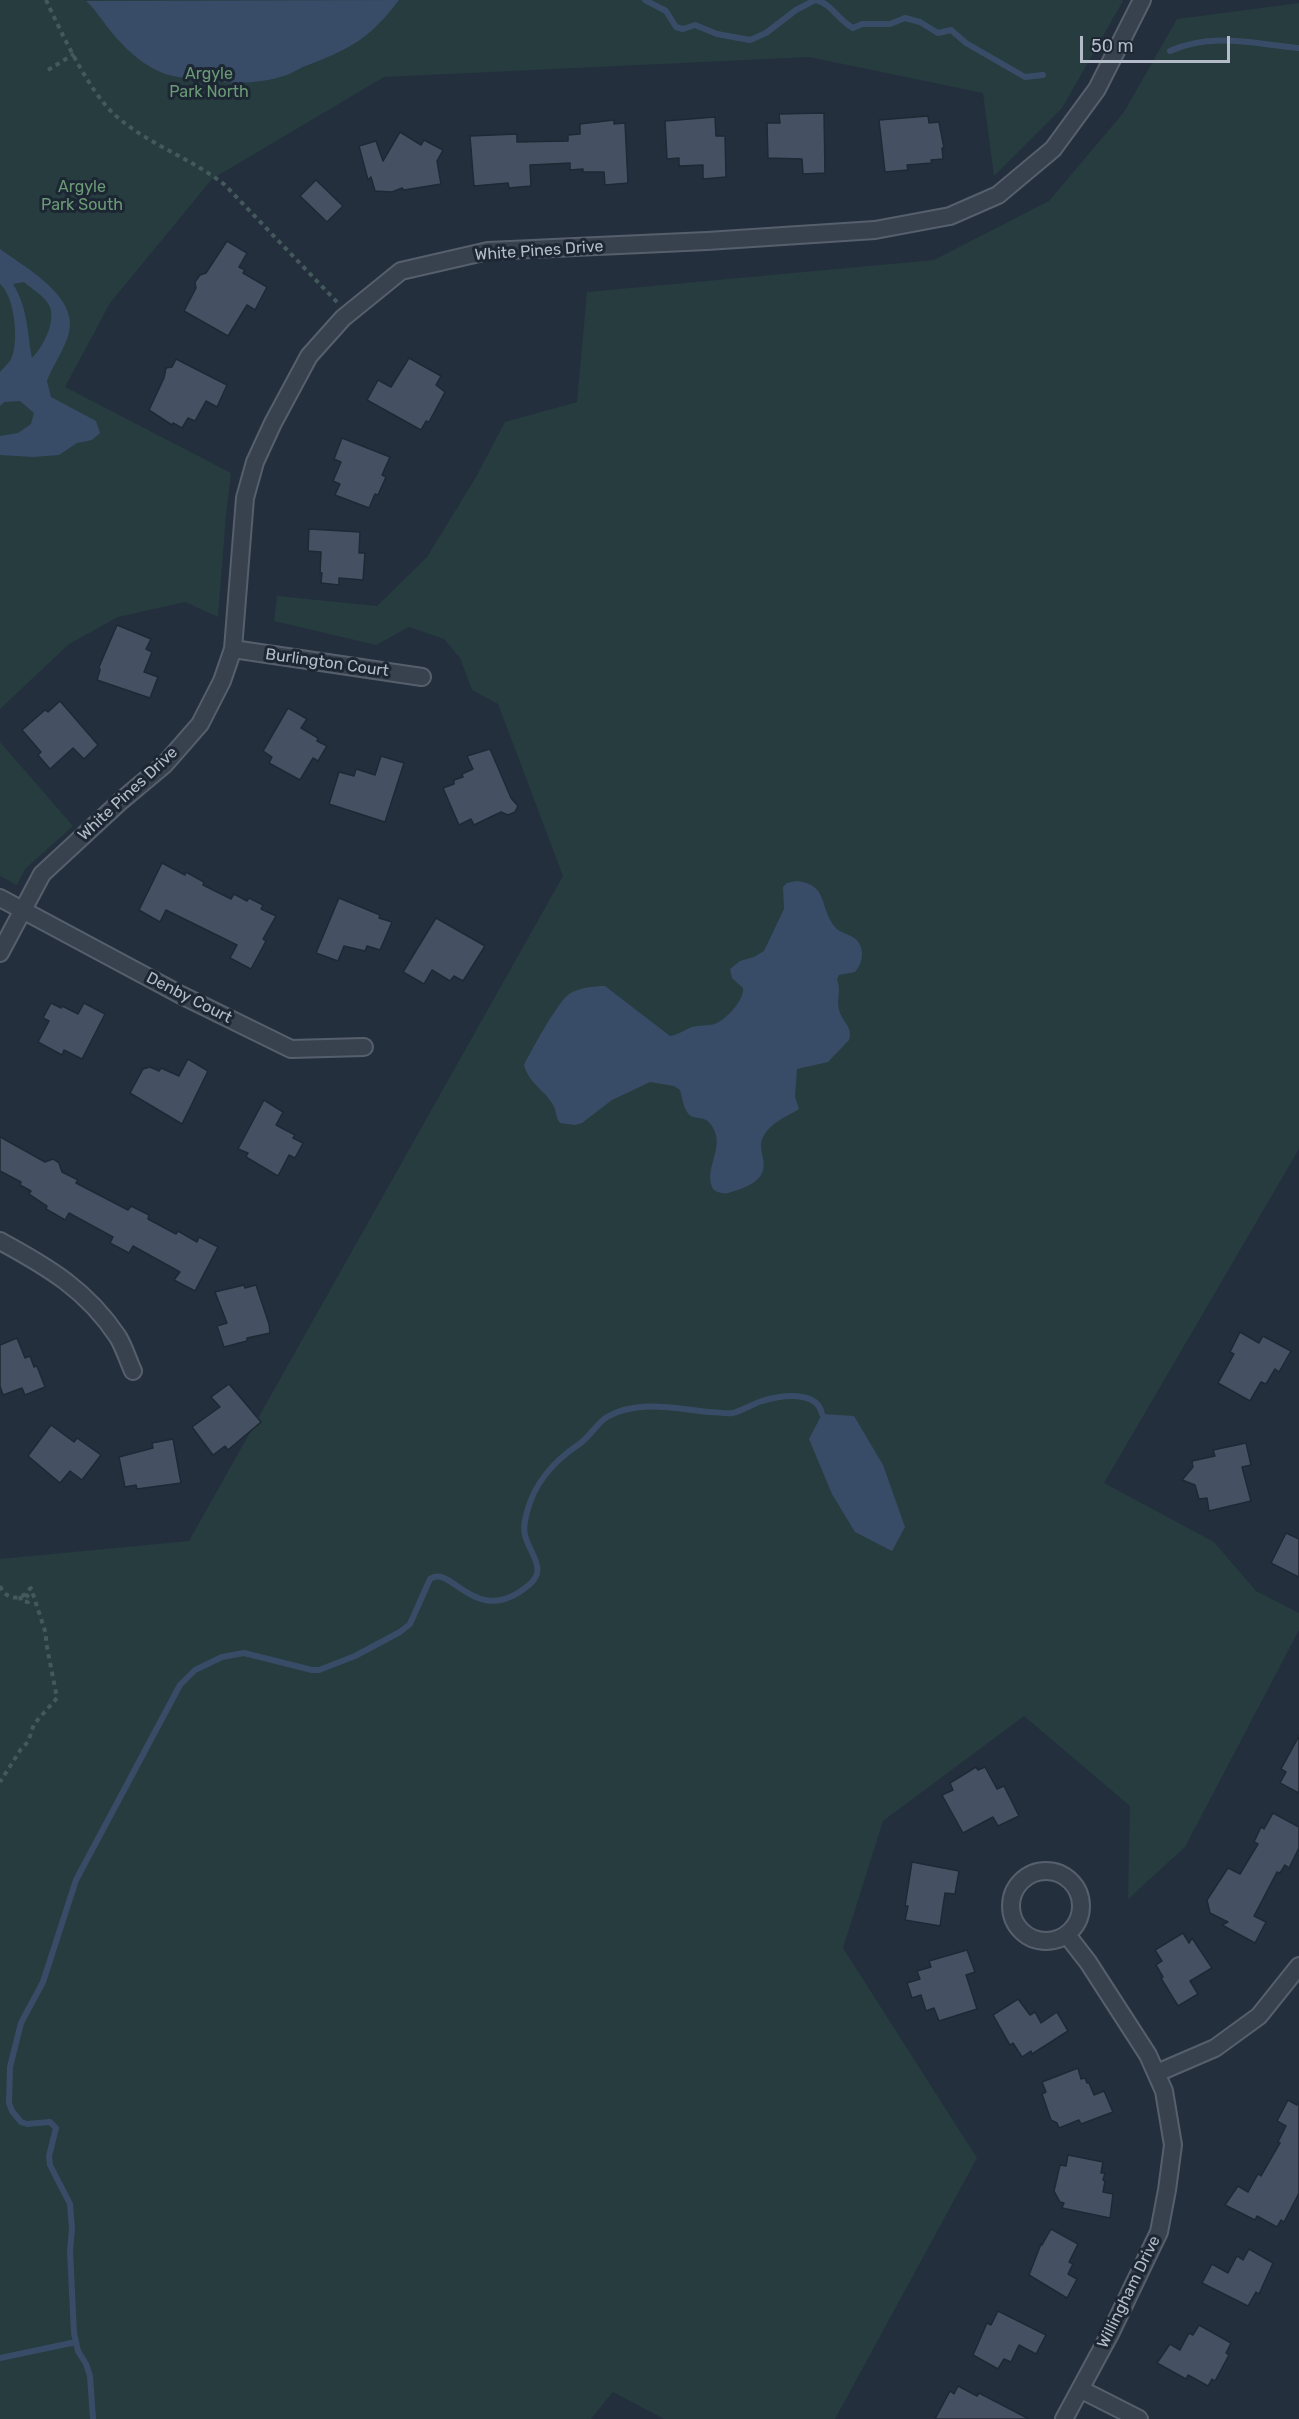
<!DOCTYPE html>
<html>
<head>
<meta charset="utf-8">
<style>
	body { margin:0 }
	#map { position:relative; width:1299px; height:2419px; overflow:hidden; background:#242f3e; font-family:Rubik,sans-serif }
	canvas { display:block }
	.scale { position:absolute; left:1080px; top:36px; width:150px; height:27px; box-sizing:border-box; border:3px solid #b4bcc9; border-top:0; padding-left:8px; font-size:18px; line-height:21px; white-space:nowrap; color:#b4bcc9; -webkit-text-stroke:4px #1d2633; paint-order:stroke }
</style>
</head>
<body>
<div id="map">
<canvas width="1299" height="2419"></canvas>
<div class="scale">50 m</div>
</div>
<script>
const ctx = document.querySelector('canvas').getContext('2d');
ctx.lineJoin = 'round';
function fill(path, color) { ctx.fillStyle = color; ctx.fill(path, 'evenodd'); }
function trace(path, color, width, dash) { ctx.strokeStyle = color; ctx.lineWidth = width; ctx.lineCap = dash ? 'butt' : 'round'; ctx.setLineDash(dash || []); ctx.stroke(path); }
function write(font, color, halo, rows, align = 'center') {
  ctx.font = font + ' Rubik,sans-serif'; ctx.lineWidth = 6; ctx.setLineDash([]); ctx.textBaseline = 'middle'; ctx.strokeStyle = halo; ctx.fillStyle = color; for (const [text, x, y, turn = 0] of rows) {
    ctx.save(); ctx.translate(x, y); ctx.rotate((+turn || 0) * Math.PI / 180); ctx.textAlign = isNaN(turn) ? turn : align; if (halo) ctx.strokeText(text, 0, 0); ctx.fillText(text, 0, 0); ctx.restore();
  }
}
const green = new Path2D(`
	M 0,0 L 1122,0 L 1123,1 L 1062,108 L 994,176 L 983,93 L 809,57 L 384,77 L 212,179 L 110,303 L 65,387 L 231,473 L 226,515 L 218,617 L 185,602 L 118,617 L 69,644 L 0,709 Z
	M 1299,3 L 1299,1149 L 1104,1483 L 1214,1542 L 1256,1591 L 1299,1613 L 1299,1630 L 1185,1847 L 1128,1899 L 1130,1806 L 1024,1716 L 883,1821 L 843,1948 L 977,2158 L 835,2419 L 664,2419 L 613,2392 L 591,2419 L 0,2419 L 0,1559 L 189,1541 L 563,876 L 498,704 L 472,690 L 460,658 L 444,639 L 409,627 L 376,645 L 274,621 L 277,596 L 377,606 L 427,557 L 476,477 L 505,422 L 577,402 L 587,292 L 934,260 L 1049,201 L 1124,112 L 1177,19 Z
	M 0,742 L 73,826 L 25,869 L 17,885 L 0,876 Z`);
const water = new Path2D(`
	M 399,0 C 370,38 352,48 308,65 C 301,67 294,72 287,75 C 261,84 233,84 206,80 C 183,77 170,79 149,66 C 135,58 119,42 109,29 C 101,19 95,9 86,1 Z
	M 0,249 C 23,266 71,292 70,325 C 69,344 53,364 47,381 L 51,397 L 96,421 L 100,433 L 92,440 L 77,443 L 59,455 L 33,457 L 0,455 L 0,436 L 18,433 L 31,424 L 34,413 L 20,401 L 4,402 L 0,406 L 0,372 C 3,368 7,365 10,361 C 20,345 15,296 0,284 ZM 24,282 C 32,289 44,296 49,305 C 57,321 43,347 32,358 C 27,332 28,308 13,284 Z
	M 796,881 C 829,884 819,908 835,927 C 839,932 845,933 851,936 C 865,943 865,961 855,972 L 839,975 L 837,979 C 842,993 835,1001 840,1013 C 844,1023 853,1028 849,1040 L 828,1062 L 797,1069 L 795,1097 L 799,1109 C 786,1117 771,1122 763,1137 C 759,1144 762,1152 763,1159 C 768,1181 745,1188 728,1193 C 722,1194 714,1192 712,1187 C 705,1169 722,1150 715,1132 C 706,1110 695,1124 687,1112 C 683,1106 682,1096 680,1090 L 674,1086 L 650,1082 L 612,1100 L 582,1123 L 575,1125 L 560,1123 C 555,1117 557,1111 553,1105 C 546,1091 529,1084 524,1065 C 531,1051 557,1003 569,994 C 578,988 594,986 605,986 L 670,1036 C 678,1035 684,1030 692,1027 C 699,1025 708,1026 715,1024 C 726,1020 745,999 743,988 L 732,978 L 730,969 L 740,961 L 754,957 L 764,951 L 784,909 L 783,887 L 787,883 Z
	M 822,1414 L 854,1416 L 883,1465 L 905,1527 L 892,1551 L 855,1532 L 832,1494 L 809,1439 Z`);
const stream = new Path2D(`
	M 645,0 L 666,11 L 676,27 L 683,29 L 695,25 L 717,34 L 750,40 L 766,33 L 796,10 L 815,0
	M 816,0 C 832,4 838,20 853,28 L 862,24 L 890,24 L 905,18 L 920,22 L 938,33 L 951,30 L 966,43 L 1025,77 L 1043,75
	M 1170,51 C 1213,32 1254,44 1299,48
	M 0,2358 L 76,2342
	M 93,2419 L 90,2376 L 86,2364 L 78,2351 L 74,2333 L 70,2251 L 72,2229 L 70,2204 L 50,2165 L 49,2156 L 56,2128 L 50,2122 L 27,2124 L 21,2122 L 12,2111 L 9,2103 L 10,2067 L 21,2023 L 43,1982 L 76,1880 L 180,1685 L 195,1670 L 222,1657 L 244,1653 L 312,1670 L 319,1670 L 355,1656 L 400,1632 L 410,1624 L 430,1579 C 452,1563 476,1631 530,1584 C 548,1569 528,1551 525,1535 C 523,1527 525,1520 527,1512 C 534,1484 554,1461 578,1445 C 589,1438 596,1424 607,1417 C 639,1399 676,1409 710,1412 C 717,1412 726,1414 733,1413 C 743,1410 753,1404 762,1401 C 779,1396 817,1389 822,1414`);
const building = new Path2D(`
	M 824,113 L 825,173 L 803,174 L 802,159 L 768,158 L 767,123 L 780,123 L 779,114 Z
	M 928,116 L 929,123 L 939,122 L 944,148 L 942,148 L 943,159 L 931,160 L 932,163 L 907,165 L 908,170 L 885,172 L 879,120 Z
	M 715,117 L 716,136 L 725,136 L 726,177 L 703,179 L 703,165 L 679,166 L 679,158 L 667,159 L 665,121 Z
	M 614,120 L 614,124 L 625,123 L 628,183 L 605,185 L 604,172 L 583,172 L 583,169 L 570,170 L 570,163 L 530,165 L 531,186 L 509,188 L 508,183 L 474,186 L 470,136 L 517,134 L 517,142 L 568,141 L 568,135 L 580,134 L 580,124 Z
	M 400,132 L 421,145 L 424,140 L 443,150 L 437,161 L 441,184 L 404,190 L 402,188 L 392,192 L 375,191 L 371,177 L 368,180 L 359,146 L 376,141 L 383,161 Z
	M 316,180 L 343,206 L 327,222 L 300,196 Z
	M 227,241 L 247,253 L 239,267 L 245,270 L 243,273 L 267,287 L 255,310 L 247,305 L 228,336 L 184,311 L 196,288 L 195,282 L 200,275 L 206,273 Z
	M 409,358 L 441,376 L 436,385 L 445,392 L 429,422 L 426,421 L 421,430 L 367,400 L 378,380 L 391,387 Z
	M 176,359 L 227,385 L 217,407 L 206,401 L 195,421 L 188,418 L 182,428 L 173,423 L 172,425 L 149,410 L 164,378 L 166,368 L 172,367 Z
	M 342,438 L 390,457 L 382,475 L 386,477 L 378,495 L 375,494 L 369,508 L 335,495 L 340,484 L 333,481 L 341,462 L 334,459 Z
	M 309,529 L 360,532 L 359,553 L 365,553 L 363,580 L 339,578 L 339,585 L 321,583 L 322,573 L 320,573 L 321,552 L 308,551 Z
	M 117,625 L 151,639 L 146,649 L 152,652 L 144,672 L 158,677 L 150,698 L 97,680 L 100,670 L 99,667 Z
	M 60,701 L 98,745 L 84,759 L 73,748 L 50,769 L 38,755 L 41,752 L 22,730 L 45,710 L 48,712 Z
	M 288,708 L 307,719 L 301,728 L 318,738 L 317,741 L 327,746 L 318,761 L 313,758 L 300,780 L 269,763 L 272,757 L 263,751 Z
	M 490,749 L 511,798 L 518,806 L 515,812 L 508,815 L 501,812 L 474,825 L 471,819 L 459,825 L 443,788 L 454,784 L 454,780 L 463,777 L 462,774 L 473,769 L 467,756 Z
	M 381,756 L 404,763 L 385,822 L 329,804 L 339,772 L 354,776 L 356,769 L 375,775 Z
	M 162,863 L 185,875 L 186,872 L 204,882 L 203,885 L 231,899 L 234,894 L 247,901 L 249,898 L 263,905 L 261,909 L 276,916 L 263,939 L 266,941 L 251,969 L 230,958 L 237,945 L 166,910 L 160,922 L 139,910 Z
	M 339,898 L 380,915 L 379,918 L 392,922 L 380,950 L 367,946 L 365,951 L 344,946 L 338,961 L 316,953 Z
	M 436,918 L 485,946 L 463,981 L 454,976 L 450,981 L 432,970 L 424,984 L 403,972 Z
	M 51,1003 L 61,1008 L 62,1006 L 78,1014 L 84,1003 L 105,1014 L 82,1059 L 64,1050 L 62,1055 L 38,1042 L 49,1021 L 43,1018 Z
	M 188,1059 L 208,1071 L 182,1124 L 130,1093 L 143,1069 L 150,1067 L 159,1071 L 161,1068 L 179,1076 Z
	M 264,1100 L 283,1112 L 276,1125 L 295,1135 L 293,1138 L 303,1143 L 295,1158 L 289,1155 L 278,1176 L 246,1157 L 248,1153 L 238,1149 Z
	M 0,1137 L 45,1162 L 53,1159 L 59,1163 L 62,1172 L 78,1180 L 76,1183 L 128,1210 L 131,1206 L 149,1215 L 148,1219 L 176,1234 L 178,1231 L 197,1242 L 199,1237 L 218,1247 L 195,1291 L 174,1280 L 180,1272 L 133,1246 L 129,1253 L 110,1243 L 113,1237 L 69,1213 L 65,1220 L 46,1209 L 47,1206 L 29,1194 L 31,1191 L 20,1185 L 21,1182 L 0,1171 Z
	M 244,1285 L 245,1288 L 256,1285 L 269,1324 L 270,1333 L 247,1338 L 247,1341 L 224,1347 L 217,1326 L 227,1323 L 215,1292 Z
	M 1240,1332 L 1259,1343 L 1263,1336 L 1291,1351 L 1279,1372 L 1275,1369 L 1266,1384 L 1261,1382 L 1250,1401 L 1218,1383 L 1234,1354 L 1230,1352 Z
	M 17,1338 L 25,1358 L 30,1356 L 34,1367 L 37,1366 L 45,1387 L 25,1395 L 22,1388 L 3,1395 L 0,1386 L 0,1345 Z
	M 229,1384 L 261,1422 L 228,1450 L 225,1446 L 213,1455 L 192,1427 L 220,1407 L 211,1397 Z
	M 51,1425 L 74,1442 L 77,1438 L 101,1455 L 82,1480 L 70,1471 L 60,1483 L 28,1456 Z
	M 173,1439 L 181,1483 L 137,1489 L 136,1485 L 125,1487 L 119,1457 L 153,1448 L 152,1443 Z
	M 1246,1443 L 1251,1465 L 1242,1467 L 1251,1501 L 1209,1511 L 1207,1498 L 1199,1499 L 1195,1485 L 1182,1480 L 1193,1467 L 1192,1461 L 1215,1456 L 1213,1450 Z
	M 1286,1533 L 1299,1539 L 1299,1577 L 1271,1563 Z
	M 1299,1736 L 1299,1793 L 1280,1783 L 1286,1772 L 1281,1769 Z
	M 976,1767 L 978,1770 L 985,1767 L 997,1789 L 1004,1786 L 1019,1816 L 998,1826 L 993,1817 L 963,1833 L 942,1795 L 953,1790 L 950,1783 Z
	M 1273,1813 L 1299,1827 L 1299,1848 L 1289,1868 L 1285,1865 L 1280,1873 L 1277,1872 L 1254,1916 L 1266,1922 L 1255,1943 L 1222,1925 L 1228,1922 L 1210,1913 L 1207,1900 L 1228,1868 L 1240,1874 L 1258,1844 L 1254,1842 L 1261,1827 L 1264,1829 Z
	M 912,1862 L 959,1871 L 955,1894 L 945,1893 L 940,1926 L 905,1920 L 908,1906 L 905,1906 Z
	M 1183,1933 L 1189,1943 L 1192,1938 L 1212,1968 L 1190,1981 L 1198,1994 L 1178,2006 L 1161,1978 L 1163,1977 L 1156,1965 L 1162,1961 L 1155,1950 Z
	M 967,1950 L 975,1972 L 966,1975 L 977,2009 L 939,2021 L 934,2008 L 926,2011 L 921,1995 L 912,1998 L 907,1983 L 920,1979 L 917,1971 L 931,1967 L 929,1961 Z
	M 1018,1999 L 1030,2015 L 1035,2012 L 1041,2023 L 1057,2012 L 1068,2031 L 1032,2054 L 1031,2051 L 1022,2057 L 1013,2043 L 1010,2045 L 993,2015 Z
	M 1078,2068 L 1081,2079 L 1085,2078 L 1087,2083 L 1089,2083 L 1094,2095 L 1104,2091 L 1113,2112 L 1081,2124 L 1079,2120 L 1059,2128 L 1057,2123 L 1051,2120 L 1042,2094 L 1046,2092 L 1042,2082 Z
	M 1288,2100 L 1297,2105 L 1299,2102 L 1299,2193 L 1284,2222 L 1281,2220 L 1277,2227 L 1257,2216 L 1255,2220 L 1225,2205 L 1238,2186 L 1248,2192 L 1258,2174 L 1261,2176 L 1280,2143 L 1278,2142 L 1286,2126 L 1277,2121 Z
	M 1068,2155 L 1103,2162 L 1101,2173 L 1105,2173 L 1103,2180 L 1105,2181 L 1103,2192 L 1113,2194 L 1110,2218 L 1062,2208 L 1064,2203 L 1060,2202 L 1054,2191 L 1060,2165 L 1066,2166 Z
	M 1051,2229 L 1078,2244 L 1069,2262 L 1073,2264 L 1068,2274 L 1077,2279 L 1067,2298 L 1029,2275 L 1041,2244 L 1042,2245 Z
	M 1249,2249 L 1273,2263 L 1259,2294 L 1256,2292 L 1248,2306 L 1202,2283 L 1212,2264 L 1228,2273 L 1237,2256 L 1243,2260 Z
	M 998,2311 L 1046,2335 L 1036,2354 L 1019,2345 L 1011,2362 L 1004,2359 L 998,2369 L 973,2355 L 987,2323 L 991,2325 Z
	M 1199,2325 L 1231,2343 L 1226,2353 L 1229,2355 L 1215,2381 L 1212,2379 L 1208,2386 L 1188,2375 L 1186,2379 L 1157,2363 L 1170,2344 L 1180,2350 L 1189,2333 L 1193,2335 Z
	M 958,2386 L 977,2396 L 979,2393 L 1029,2419 L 935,2419 L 950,2391 L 954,2394 Z`);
const path = new Path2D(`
	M 46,0 C 61,32 89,92 115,115 C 147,144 191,158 225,185 L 337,302
	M 48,70 L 74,54
	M 0,1586 C 4,1596 14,1601 24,1595 C 27,1593 28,1590 31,1588 L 46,1634 L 46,1642 L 57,1698 L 34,1724 L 28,1742 L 21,1749 L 0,1782
	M 20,1596 L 21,1601 L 28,1602 L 30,1598 L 25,1594`);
const minor = new Path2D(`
	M 233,649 L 422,677
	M 0,898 L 181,995 L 291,1049 L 364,1047
	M 0,953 L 42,874 L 122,800 L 165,764 L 200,724 L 222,681 L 233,649 L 245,498 L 255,462 L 273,423 L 309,356 L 343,318 L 401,271 L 488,251 L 707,241 L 875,230 L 950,216 L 998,195 L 1053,149 L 1097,89 L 1142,0
	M 0,1241 C 48,1267 87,1290 118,1337 C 124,1347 128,1360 133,1371
	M1011 1906a35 35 0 1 1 70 0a35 35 0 1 1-70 0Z
	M 1157,2073 L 1215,2048 L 1259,2016 L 1299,1966
	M 1080,2389 L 1139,2419
	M 1064,2419 L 1111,2332 L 1159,2232 L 1167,2190 L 1173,2145 L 1164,2091 L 1148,2055 L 1088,1962 L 1067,1935`);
const parkNames = [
	["Argyle",209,74],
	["Park North",209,92],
	["Argyle",82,187],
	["Park South",82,205]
];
const streetNames = [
	["White Pines Drive",539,251,-4],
	["Burlington Court",327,663,8],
	["White Pines Drive",128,794,-43],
	["Denby Court",189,998,27],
	["Willingham Drive",1129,2292,-64]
];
fill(green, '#263c3f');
fill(water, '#394c67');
trace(stream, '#394c67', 6);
fill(building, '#455162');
trace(building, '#1f2835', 1.5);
trace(minor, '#565f6c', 20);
trace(path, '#44595c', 4, [4.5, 4.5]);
trace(minor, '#38414e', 16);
write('16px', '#6b9a76', '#1d2633', parkNames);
write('16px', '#b4bcc9', '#1d2633', streetNames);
</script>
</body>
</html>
